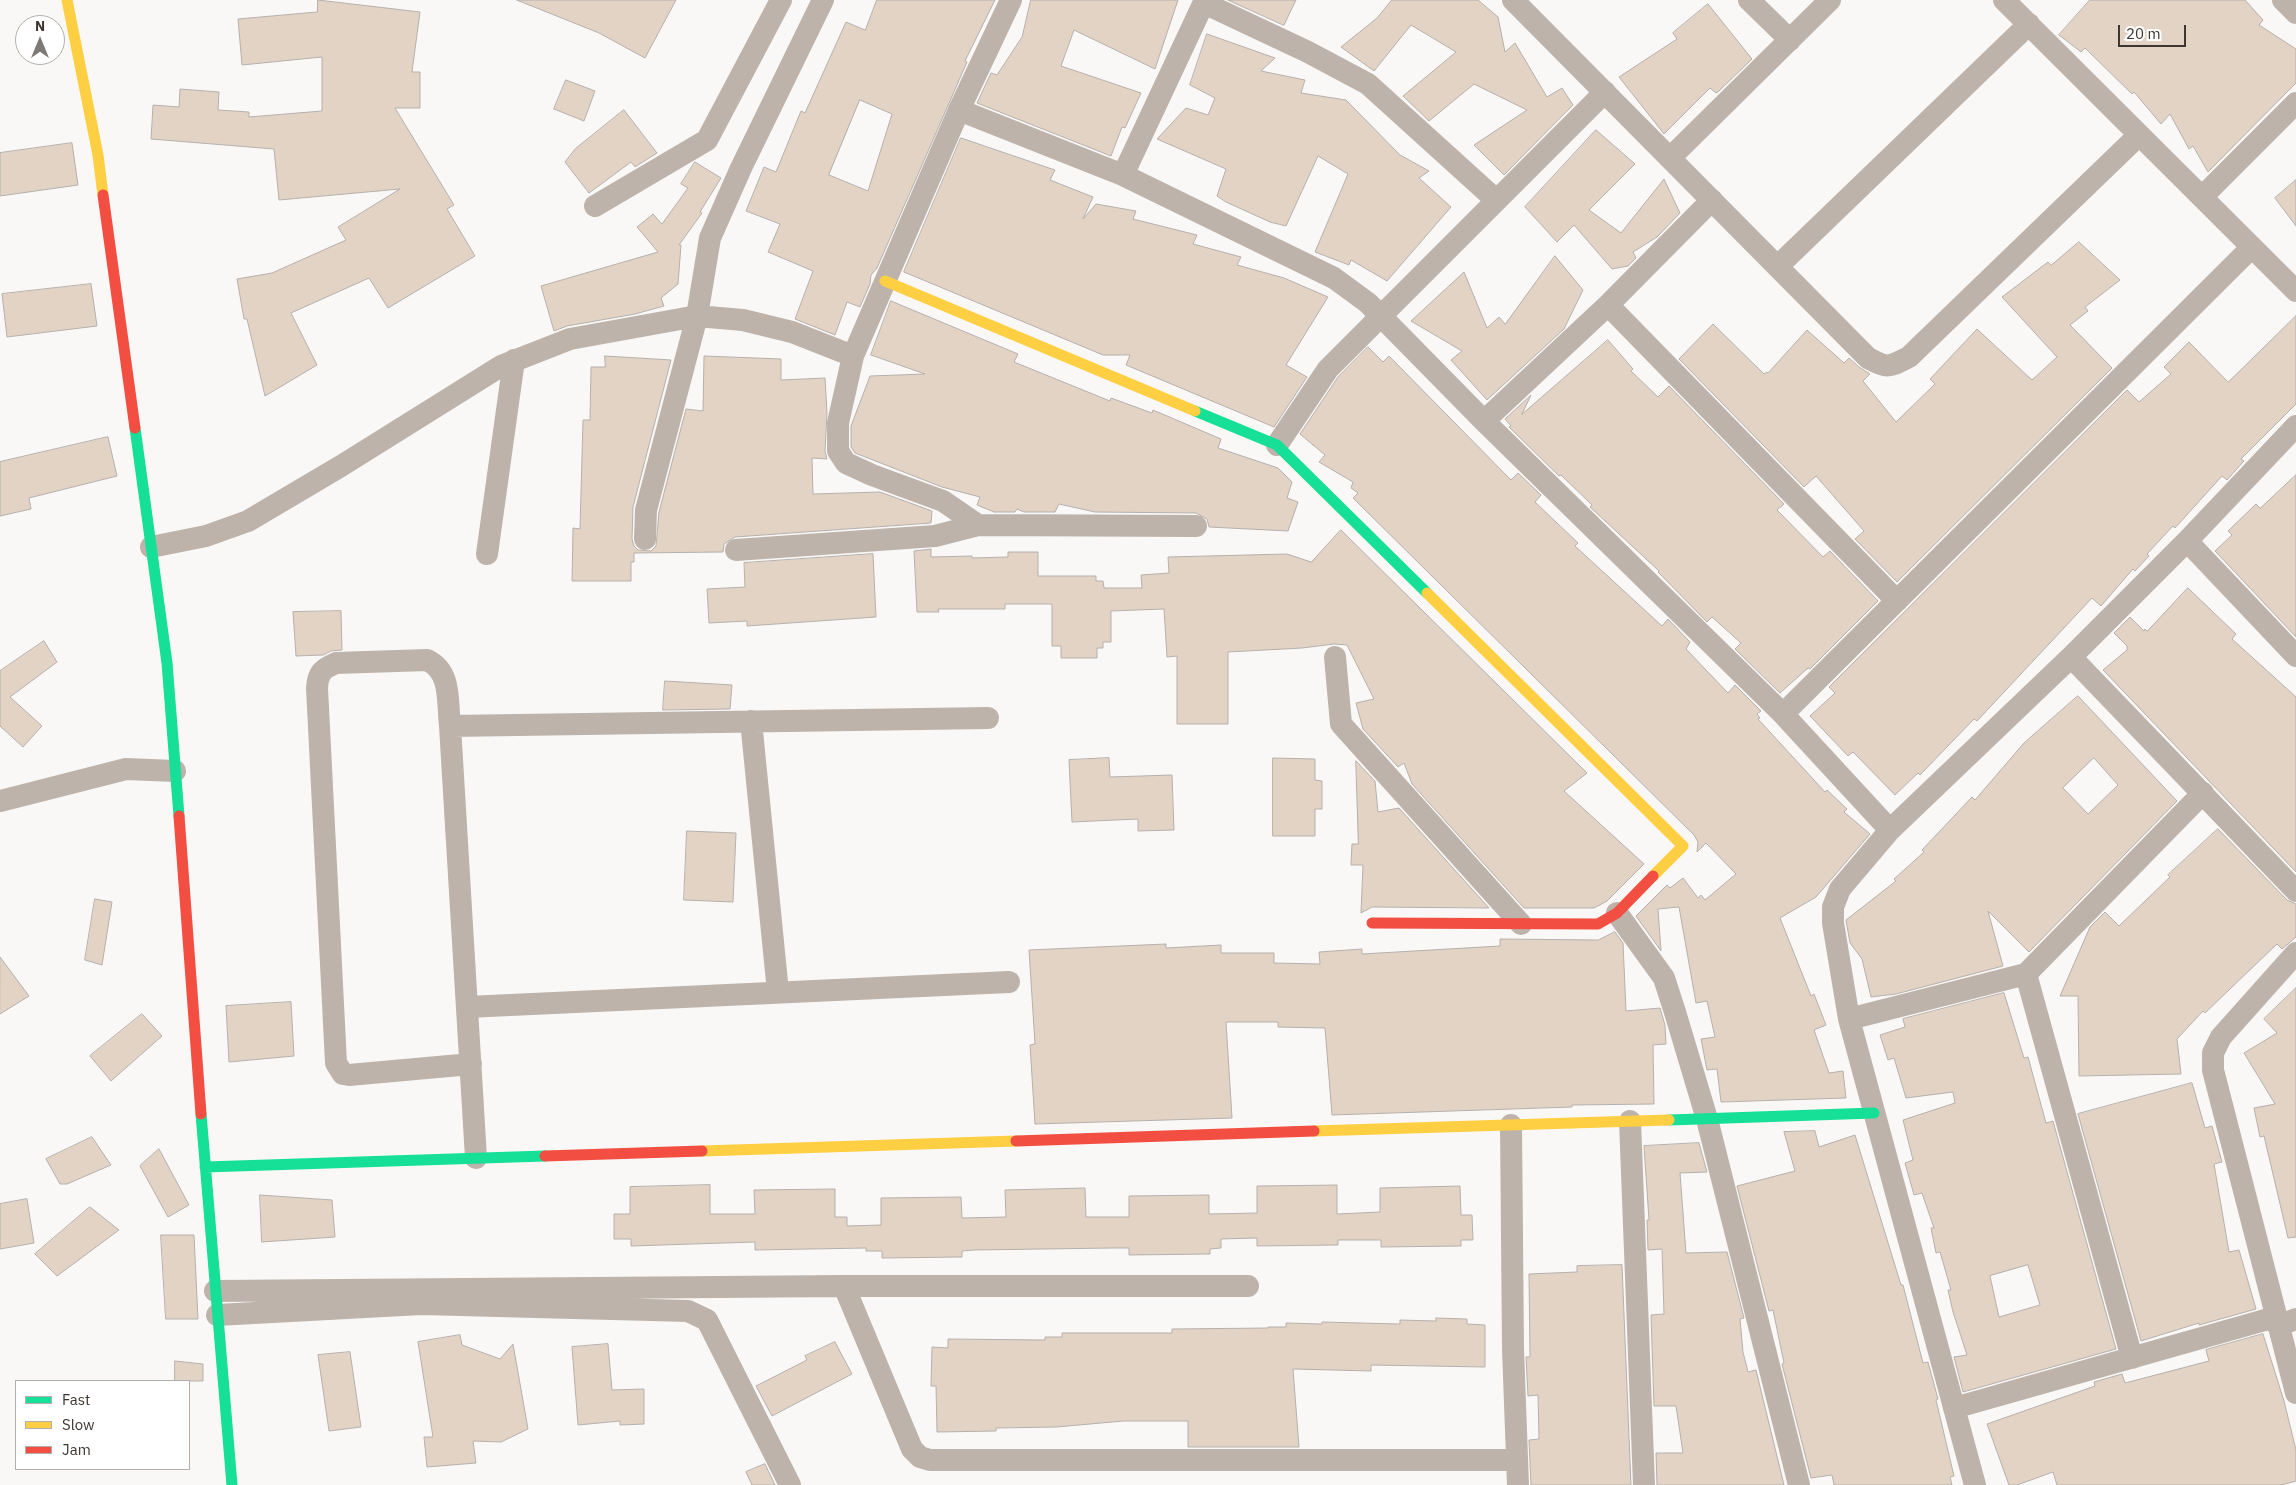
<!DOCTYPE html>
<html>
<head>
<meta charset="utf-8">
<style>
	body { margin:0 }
	#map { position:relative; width:2296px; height:1485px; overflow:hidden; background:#faf8f6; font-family:"IBM Plex Sans",sans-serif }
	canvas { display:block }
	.legend { position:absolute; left:15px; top:1380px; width:175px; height:90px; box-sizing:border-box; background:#fff; border:1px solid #b1aeac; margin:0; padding:6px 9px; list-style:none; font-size:15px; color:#3d352f }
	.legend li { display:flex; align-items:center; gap:10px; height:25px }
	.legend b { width:25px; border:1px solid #b1aeac }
	.north { position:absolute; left:15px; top:15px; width:50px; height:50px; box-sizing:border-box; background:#fff; border:1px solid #b1aeac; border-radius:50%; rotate:0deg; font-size:14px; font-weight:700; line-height:20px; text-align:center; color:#3d352f }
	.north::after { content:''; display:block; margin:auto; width:18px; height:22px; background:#7f7975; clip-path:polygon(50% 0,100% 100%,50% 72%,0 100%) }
	.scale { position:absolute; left:2118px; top:25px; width:68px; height:22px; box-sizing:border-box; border:2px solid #3d352f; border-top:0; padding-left:6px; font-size:15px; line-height:18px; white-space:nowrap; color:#3d352f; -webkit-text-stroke:4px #fff; paint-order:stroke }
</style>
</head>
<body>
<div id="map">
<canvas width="2296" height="1485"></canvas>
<ul class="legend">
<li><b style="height:6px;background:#16e098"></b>Fast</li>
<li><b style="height:6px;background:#ffcf43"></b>Slow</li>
<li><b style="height:6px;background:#f24e42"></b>Jam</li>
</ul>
<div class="north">N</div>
<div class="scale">20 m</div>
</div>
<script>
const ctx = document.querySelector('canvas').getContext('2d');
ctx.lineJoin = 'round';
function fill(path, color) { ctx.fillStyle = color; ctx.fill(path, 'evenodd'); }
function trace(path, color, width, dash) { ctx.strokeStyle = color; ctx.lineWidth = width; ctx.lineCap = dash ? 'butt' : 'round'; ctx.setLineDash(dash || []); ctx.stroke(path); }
const building = new Path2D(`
	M 318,0 L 420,12 L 412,72 L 420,72 L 420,108 L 395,108 L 454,205 L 447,209 L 475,256 L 388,308 L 369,278 L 291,313 L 317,365 L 265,396 L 247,319 L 244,319 L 237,279 L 272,273 L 346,240 L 338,227 L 400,189 L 279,200 L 274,149 L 151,139 L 153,105 L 179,107 L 180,89 L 219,92 L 218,110 L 249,112 L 249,117 L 322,111 L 322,57 L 242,65 L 238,19 L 317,12 Z
	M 517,0 L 676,0 L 645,58 L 599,33 Z
	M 877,0 L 995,0 L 965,61 L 967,62 L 877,268 L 871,275 L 870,284 L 860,307 L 847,302 L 835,335 L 795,319 L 813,271 L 768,252 L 780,224 L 746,211 L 764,167 L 776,172 L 801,111 L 805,113 L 846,22 L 865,30 ZM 860,100 L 892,114 L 868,191 L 829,175 Z
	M 1031,0 L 1178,0 L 1155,69 L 1074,30 L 1061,66 L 1141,93 L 1125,128 L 1122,127 L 1111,156 L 977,103 L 991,73 L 997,75 L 1022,37 Z
	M 1228,0 L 1296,0 L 1284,25 Z
	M 1392,0 L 1478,0 L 1498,17 L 1505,52 L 1515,43 L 1547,97 L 1562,88 L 1573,105 L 1504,175 L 1474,145 L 1527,110 L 1474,84 L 1429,121 L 1403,96 L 1456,52 L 1411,25 L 1374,71 L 1341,47 L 1377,18 Z
	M 2090,0 L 2245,0 L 2263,20 L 2259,25 L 2296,49 L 2296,83 L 2208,172 L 2193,146 L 2189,149 L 2170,114 L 2161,124 L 2134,92 L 2132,94 L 2085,48 L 2081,52 L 2059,35 Z
	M 1708,4 L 1752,59 L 1719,91 L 1716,93 L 1710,88 L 1664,134 L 1619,77 L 1677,39 L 1673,33 Z
	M 1207,34 L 1275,58 L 1261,71 L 1305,80 L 1301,93 L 1346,100 L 1400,155 L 1429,171 L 1419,178 L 1451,207 L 1387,281 L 1351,260 L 1349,265 L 1315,252 L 1348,174 L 1318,156 L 1286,226 L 1270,222 L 1226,202 L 1217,196 L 1226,169 L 1157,139 L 1186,108 L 1208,115 L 1215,98 L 1190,85 Z
	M 566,80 L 595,91 L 584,121 L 554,109 Z
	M 624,110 L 657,153 L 635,167 L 631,162 L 589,193 L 565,162 L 575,149 Z
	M 1596,130 L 1635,164 L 1589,210 L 1621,233 L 1664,179 L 1680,213 L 1657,237 L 1633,252 L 1636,258 L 1628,266 L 1612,269 L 1574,225 L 1557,242 L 1525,207 Z
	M 961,138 L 1055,170 L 1050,180 L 1093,197 L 1083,219 L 1096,204 L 1136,211 L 1133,219 L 1197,235 L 1193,244 L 1241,257 L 1237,265 L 1284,278 L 1328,297 L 1286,365 L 1307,377 L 1274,427 L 1126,365 L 1130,355 L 1103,355 L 904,272 Z
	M 72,143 L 78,185 L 0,196 L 0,153 Z
	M 695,162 L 721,178 L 700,212 L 702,213 L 679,245 L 681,245 L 678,284 L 661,298 L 664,306 L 635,314 L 567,326 L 554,331 L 541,286 L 658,252 L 637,227 L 653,214 L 662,224 L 688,188 L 681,184 Z
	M 2296,180 L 2296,226 L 2275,198 Z
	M 2079,242 L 2120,280 L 2085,307 L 2088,311 L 2070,325 L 2112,368 L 1897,582 L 1855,539 L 1864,531 L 1816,476 L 1804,487 L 1679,359 L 1713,324 L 1764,374 L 1767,372 L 1768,373 L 1807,330 L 1844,363 L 1849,358 L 1859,367 L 1870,374 L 1863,381 L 1896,422 L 1935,384 L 1930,379 L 1977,329 L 2032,380 L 2057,357 L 2002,297 L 2048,262 L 2051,265 Z
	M 1555,256 L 1583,290 L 1564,329 L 1487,400 L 1451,360 L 1462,351 L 1411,321 L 1464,272 L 1487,328 L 1499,317 L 1505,324 Z
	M 91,284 L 97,326 L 7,337 L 2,294 Z
	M 891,301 L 1018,354 L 1014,362 L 1110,401 L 1111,398 L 1152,413 L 1153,410 L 1221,439 L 1218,448 L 1278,468 L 1292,482 L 1287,498 L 1298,502 L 1288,531 L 1209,527 L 1207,519 L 1196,513 L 1095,512 L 1059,504 L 1055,512 L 1024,512 L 1017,509 L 1015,512 L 994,512 L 977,505 L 980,497 L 942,487 L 855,453 L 851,447 L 851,426 L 870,376 L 925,374 L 871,355 Z
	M 2296,316 L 2296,404 L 2241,459 L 2244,461 L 2227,480 L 2222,476 L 2175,528 L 2173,526 L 2147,554 L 2149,556 L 2135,571 L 2133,569 L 2101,606 L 2092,598 L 1977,721 L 1974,719 L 1920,775 L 1918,773 L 1895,795 L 1853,752 L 1848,756 L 1810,716 L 1835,693 L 1829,687 L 2127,390 L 2139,402 L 2171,374 L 2164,367 L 2189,342 L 2228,382 Z
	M 1608,340 L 1633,369 L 1631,371 L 1658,397 L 1669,386 L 1784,504 L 1777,510 L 1823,557 L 1830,551 L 1878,601 L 1810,669 L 1808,668 L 1780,693 L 1735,649 L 1741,643 L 1712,617 L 1707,622 L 1658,572 L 1659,571 L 1590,507 L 1592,505 L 1561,475 L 1559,476 L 1509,427 L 1511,426 L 1505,419 L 1531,395 L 1522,414 Z
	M 1368,347 L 1383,362 L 1389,356 L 1511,480 L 1518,473 L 1541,495 L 1535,502 L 1578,543 L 1575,546 L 1662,626 L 1668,619 L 1690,642 L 1686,649 L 1728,693 L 1735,685 L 1761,711 L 1757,714 L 1760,718 L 1758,719 L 1825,792 L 1827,790 L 1847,809 L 1844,812 L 1870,834 L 1816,897 L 1780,918 L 1811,996 L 1814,994 L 1826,1025 L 1814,1030 L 1829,1073 L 1843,1071 L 1846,1098 L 1721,1102 L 1717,1069 L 1707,1070 L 1701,1039 L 1715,1037 L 1707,1001 L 1696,1003 L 1679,907 L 1658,909 L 1661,951 L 1636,916 L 1667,885 L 1670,888 L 1683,878 L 1698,898 L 1701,895 L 1705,900 L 1736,874 L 1706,843 L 1697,852 L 1698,842 L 1694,835 L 1353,498 L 1358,493 L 1351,488 L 1353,482 L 1319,462 L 1325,455 L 1300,434 L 1338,377 Z
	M 605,356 L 671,360 L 633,507 L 632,539 L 634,546 L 638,550 L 651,551 L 656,546 L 659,512 L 686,409 L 703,411 L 704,356 L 781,359 L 781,380 L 825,378 L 827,413 L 825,451 L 827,459 L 812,458 L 813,494 L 880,492 L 932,511 L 931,523 L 735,537 L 724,544 L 723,552 L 634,553 L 634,562 L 631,562 L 631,581 L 572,581 L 573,528 L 580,529 L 583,420 L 590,420 L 591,367 L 605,367 Z
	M 108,437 L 117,476 L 29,498 L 31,509 L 0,516 L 0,462 Z
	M 2296,475 L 2296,637 L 2215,551 L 2232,535 L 2228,531 L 2256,504 L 2260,508 Z
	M 1341,530 L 1587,773 L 1564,791 L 1644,864 L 1607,901 L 1594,908 L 1524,908 L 1412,784 L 1404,763 L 1398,767 L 1363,729 L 1356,703 L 1374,699 L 1347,645 L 1334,644 L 1302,648 L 1228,652 L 1228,724 L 1177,724 L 1177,656 L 1167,657 L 1164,609 L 1111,611 L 1111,642 L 1103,642 L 1103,648 L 1097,648 L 1097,658 L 1061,658 L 1061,646 L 1052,646 L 1052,604 L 1005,604 L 1005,609 L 938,609 L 939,612 L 917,612 L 914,551 L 931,549 L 931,557 L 972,556 L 972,558 L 1008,557 L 1008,552 L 1038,552 L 1038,576 L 1096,576 L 1096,581 L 1103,581 L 1104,588 L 1142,588 L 1141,575 L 1169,573 L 1168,557 L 1287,554 L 1311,562 Z
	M 873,554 L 876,617 L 747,626 L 747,621 L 709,623 L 707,589 L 745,587 L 744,563 Z
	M 2188,588 L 2236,634 L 2232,639 L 2296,697 L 2296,872 L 2103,670 L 2127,650 L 2127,646 L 2114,633 L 2130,617 L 2144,631 L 2145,629 L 2147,631 Z
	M 341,611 L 342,650 L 331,651 L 323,655 L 296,656 L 293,612 Z
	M 44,641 L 57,662 L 10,697 L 42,726 L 23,747 L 0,726 L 0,671 Z
	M 665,681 L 732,685 L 730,709 L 663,710 Z
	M 2078,696 L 2177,801 L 2029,952 L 1988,911 L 2003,966 L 1896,994 L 1871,997 L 1862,959 L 1850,943 L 1846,920 L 1896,881 L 1894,879 L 1924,852 L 1922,850 L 1972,797 L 1975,800 L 2024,743 ZM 2094,758 L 2118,785 L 2088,814 L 2063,788 Z
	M 1109,758 L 1110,777 L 1172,775 L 1174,830 L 1138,831 L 1138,819 L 1072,822 L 1069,760 Z
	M 1273,758 L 1315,759 L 1315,780 L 1322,781 L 1322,809 L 1315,809 L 1315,836 L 1273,836 Z
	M 1356,761 L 1375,781 L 1378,812 L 1399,808 L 1489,908 L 1372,907 L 1361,913 L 1363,865 L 1351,865 L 1352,844 L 1358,844 Z
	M 2218,829 L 2287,900 L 2296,904 L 2296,937 L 2282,949 L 2277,944 L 2205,1013 L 2203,1011 L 2177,1039 L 2181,1074 L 2079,1076 L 2078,996 L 2060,996 L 2090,927 L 2105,912 L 2119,926 L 2170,877 L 2168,875 Z
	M 687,831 L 736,833 L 733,902 L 684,900 Z
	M 95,899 L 112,902 L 102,965 L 85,960 Z
	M 1615,932 L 1623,943 L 1626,1011 L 1660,1008 L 1665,1025 L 1666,1044 L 1653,1045 L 1654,1104 L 1572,1105 L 1572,1107 L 1332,1115 L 1325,1028 L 1278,1027 L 1278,1022 L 1226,1022 L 1232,1118 L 1035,1124 L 1030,1045 L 1035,1044 L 1029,950 L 1166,944 L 1166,948 L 1221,945 L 1221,953 L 1274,953 L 1274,963 L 1320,964 L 1319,952 L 1362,949 L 1362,954 L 1500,946 L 1500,939 L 1598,940 Z
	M 0,957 L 29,996 L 0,1014 Z
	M 2296,988 L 2296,1237 L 2288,1238 L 2264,1136 L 2260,1137 L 2254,1108 L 2275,1104 L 2244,1053 L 2277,1033 L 2264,1019 Z
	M 2004,993 L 2024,1058 L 2028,1057 L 2046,1123 L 2053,1121 L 2116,1349 L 1963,1392 L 1954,1357 L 1967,1355 L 1953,1312 L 1948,1290 L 1951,1290 L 1940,1252 L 1936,1253 L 1931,1228 L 1934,1228 L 1922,1193 L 1914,1195 L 1905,1163 L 1913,1160 L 1903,1120 L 1955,1103 L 1953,1092 L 1906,1098 L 1894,1058 L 1888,1060 L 1880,1035 L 1905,1027 L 1903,1019 ZM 2028,1265 L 2040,1305 L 1999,1317 L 1990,1276 Z
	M 291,1002 L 294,1056 L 229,1062 L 226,1006 Z
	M 142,1014 L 162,1036 L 111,1081 L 90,1056 Z
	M 2192,1083 L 2205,1128 L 2212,1126 L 2222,1162 L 2214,1164 L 2229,1252 L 2239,1250 L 2256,1309 L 2199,1325 L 2199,1323 L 2141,1341 L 2078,1114 Z
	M 1815,1131 L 1819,1147 L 1855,1135 L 1901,1285 L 1903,1285 L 1923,1363 L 1928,1362 L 1938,1399 L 1936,1400 L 1954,1476 L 1950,1477 L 1952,1485 L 1834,1485 L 1832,1475 L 1811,1478 L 1782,1364 L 1784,1363 L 1773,1310 L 1769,1311 L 1737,1186 L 1795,1171 L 1784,1132 Z
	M 92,1137 L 111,1165 L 67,1184 L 60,1184 L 46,1159 Z
	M 1699,1143 L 1707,1172 L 1680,1173 L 1686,1253 L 1727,1252 L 1744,1318 L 1740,1319 L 1743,1352 L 1748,1372 L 1756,1370 L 1784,1485 L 1657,1485 L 1656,1453 L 1683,1453 L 1676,1406 L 1654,1406 L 1651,1315 L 1664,1314 L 1662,1249 L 1648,1250 L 1647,1220 L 1649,1220 L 1644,1146 Z
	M 159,1149 L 189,1205 L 168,1217 L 140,1166 Z
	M 710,1185 L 710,1214 L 755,1214 L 754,1190 L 835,1189 L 835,1217 L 847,1217 L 847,1226 L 881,1225 L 881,1198 L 961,1197 L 962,1218 L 1006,1217 L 1005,1190 L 1085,1188 L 1086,1217 L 1129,1217 L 1129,1196 L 1209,1195 L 1209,1214 L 1257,1213 L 1257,1186 L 1337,1185 L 1337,1214 L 1380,1212 L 1380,1188 L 1460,1186 L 1461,1215 L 1472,1215 L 1473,1240 L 1461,1240 L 1461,1246 L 1381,1247 L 1381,1240 L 1338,1240 L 1338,1245 L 1257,1246 L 1257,1238 L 1221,1239 L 1221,1248 L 1210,1249 L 1210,1254 L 1129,1255 L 1129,1248 L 1113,1248 L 974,1250 L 962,1251 L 962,1257 L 882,1258 L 882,1251 L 866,1251 L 866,1248 L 755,1250 L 755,1242 L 631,1246 L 631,1239 L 614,1239 L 614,1214 L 630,1214 L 630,1187 Z
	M 260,1195 L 332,1200 L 335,1237 L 262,1242 Z
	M 27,1199 L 34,1243 L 0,1249 L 0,1204 Z
	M 90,1207 L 119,1230 L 57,1276 L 35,1254 Z
	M 161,1235 L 194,1235 L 198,1319 L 166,1319 Z
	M 1622,1265 L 1631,1485 L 1531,1485 L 1529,1440 L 1539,1439 L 1538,1395 L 1528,1396 L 1526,1357 L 1530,1357 L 1529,1274 L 1577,1272 L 1577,1266 Z
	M 1436,1318 L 1467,1319 L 1467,1324 L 1485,1325 L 1485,1367 L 1371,1365 L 1371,1371 L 1293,1369 L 1299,1447 L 1188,1447 L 1188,1421 L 1123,1421 L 1057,1427 L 996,1428 L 996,1431 L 937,1432 L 936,1386 L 931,1386 L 932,1347 L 948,1348 L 948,1339 L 1045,1340 L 1045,1337 L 1062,1337 L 1062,1333 L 1172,1333 L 1172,1329 L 1268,1328 L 1268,1327 L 1286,1327 L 1286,1323 L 1322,1324 L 1322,1322 L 1400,1324 L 1400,1320 L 1436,1321 Z
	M 2263,1334 L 2284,1401 L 2296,1450 L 2296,1481 L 2281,1485 L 2057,1485 L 2053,1472 L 2017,1485 L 2009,1485 L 1987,1424 L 2095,1386 L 2094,1382 L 2122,1374 L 2125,1383 L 2209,1361 L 2206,1350 Z
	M 460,1335 L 462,1345 L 500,1359 L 513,1344 L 528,1429 L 501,1442 L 473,1441 L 476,1463 L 427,1467 L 424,1437 L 433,1437 L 418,1342 Z
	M 835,1342 L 852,1374 L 772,1416 L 756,1386 L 807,1360 L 805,1356 Z
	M 608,1344 L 612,1390 L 644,1389 L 644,1424 L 620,1425 L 620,1421 L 578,1425 L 572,1347 Z
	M 350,1352 L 361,1427 L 329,1431 L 318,1355 Z
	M 175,1361 L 203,1364 L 203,1381 L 175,1381 Z
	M 765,1464 L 775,1485 L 752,1485 L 746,1472 Z`);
const street = new Path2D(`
	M 1011,0 L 959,110 L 853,356 L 838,423 L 838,451 L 846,463 L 872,475 L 943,501 L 978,525 L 1196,526
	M 1513,0 L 1868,358 C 1888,369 1889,367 1909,357 L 2139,135
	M 1749,0 L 1790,40
	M 2004,0 L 2296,291
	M 2283,0 L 2296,13
	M 1204,3 L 1308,52 L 1368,84 L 1496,200
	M 959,110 L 1123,175 L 1334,278 L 1368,303 L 1484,421 L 1783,714 L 1890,830
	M 1670,158 L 1830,0
	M 1123,175 L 1205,0
	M 2202,197 L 2296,103
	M 595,206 L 707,140 L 781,0
	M 1778,266 L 2029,24
	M 1608,305 L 1897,601
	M 1484,421 L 1608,305 L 1712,200
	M 1277,445 L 1328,369 L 1605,92
	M 645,539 L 646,510 L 697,316 L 710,238 L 741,168 L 823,0
	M 2187,541 L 2296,656
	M 151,547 L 206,536 L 248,521 L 341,466 L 501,366 L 570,339 L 697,316 L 743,320 L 792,332 L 853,356
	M 736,550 L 935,536 L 978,525
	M 487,554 L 514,360
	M 1335,657 L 1341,724 L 1521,924
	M 2071,657 L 2296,891
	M 1783,714 L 2252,247
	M 751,721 L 778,992
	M 450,726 L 988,718
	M 0,801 L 126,769 L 175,771
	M 1617,913 L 1664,978 L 1675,1012 L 1707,1119 L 1799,1485
	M 2296,953 L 2221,1037 L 2213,1053 L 2213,1070 L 2296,1393
	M 2026,974 L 2132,1358
	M 467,1007 L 1009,982
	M 1849,1019 L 2026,974 L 2203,793
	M 471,1064 L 349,1075 L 343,1074 L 336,1063 L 317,688 C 318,673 322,669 336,663 L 427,660 C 452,672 447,701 450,726 L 476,1158
	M 1630,1121 L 1644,1485
	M 1511,1125 L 1513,1349 L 1518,1485
	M 844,1286 L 912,1449 L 920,1457 L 930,1460 L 1517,1460
	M 215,1291 L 844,1286 L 1248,1286
	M 217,1315 L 421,1304 L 688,1311 L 707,1320 L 790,1485
	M 1954,1408 L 2272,1318 L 2278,1326 L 2296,1319
	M 1975,1485 L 1849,1019 L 1833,923 L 1833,907 L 1840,889 L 1890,830 L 2071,657 L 2187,541 L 2296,426`);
const fast = new Path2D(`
	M 1195,411 L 1277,445 L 1427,593
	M 135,428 L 167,663 L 179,816
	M 201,1114 L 232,1485
	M 1669,1120 L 1874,1113
	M 205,1167 L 545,1156`);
const slow = new Path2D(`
	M 67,0 L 98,155 L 103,195
	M 885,281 L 1195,411
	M 1427,593 L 1683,846 L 1653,876
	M 1314,1131 L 1669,1120
	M 702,1151 L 1016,1141`);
const jam = new Path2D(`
	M 103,195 L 135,428
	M 179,816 L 201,1114
	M 1372,923 L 1598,924 L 1617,913 L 1653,876
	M 1016,1141 L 1314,1131
	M 545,1156 L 702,1151`);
fill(building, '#e2d3c4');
trace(building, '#b5b0ad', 1);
trace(street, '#bdb3ab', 22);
trace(fast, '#16e098', 11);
trace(slow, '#ffcf43', 11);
trace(jam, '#f24e42', 11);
</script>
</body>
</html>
